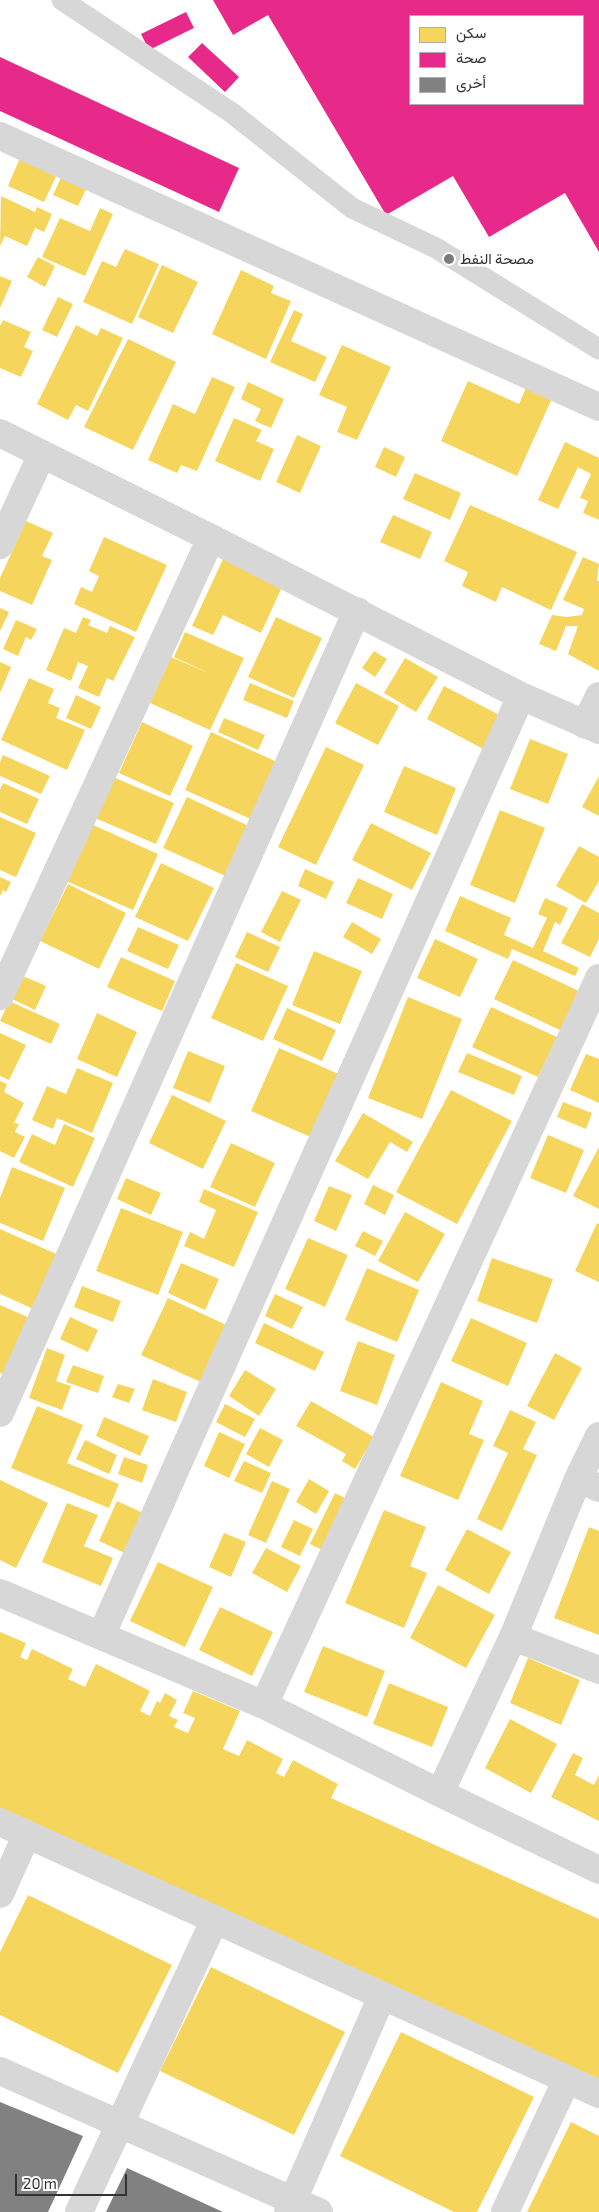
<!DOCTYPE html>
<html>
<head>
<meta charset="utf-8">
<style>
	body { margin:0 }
	#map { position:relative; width:599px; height:2212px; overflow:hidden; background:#fff; font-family:"Exo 2",Vazirmatn,sans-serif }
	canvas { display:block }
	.legend { position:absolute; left:409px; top:15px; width:175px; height:90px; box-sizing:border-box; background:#fff; border:1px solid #adadad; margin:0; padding:6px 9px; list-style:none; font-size:15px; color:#333 }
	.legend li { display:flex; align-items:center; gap:10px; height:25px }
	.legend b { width:25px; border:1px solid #adadad }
	.scale { position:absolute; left:15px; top:2174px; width:112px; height:22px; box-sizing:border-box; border:2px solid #333; border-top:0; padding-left:6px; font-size:15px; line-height:18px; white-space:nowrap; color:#333; -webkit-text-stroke:4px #fff; paint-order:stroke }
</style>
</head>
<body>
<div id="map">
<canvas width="599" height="2212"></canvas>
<ul class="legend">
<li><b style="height:14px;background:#f6d55c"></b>سكن</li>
<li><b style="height:14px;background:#e7298a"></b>صحة</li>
<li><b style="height:14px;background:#818181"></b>أخرى</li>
</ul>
<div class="scale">20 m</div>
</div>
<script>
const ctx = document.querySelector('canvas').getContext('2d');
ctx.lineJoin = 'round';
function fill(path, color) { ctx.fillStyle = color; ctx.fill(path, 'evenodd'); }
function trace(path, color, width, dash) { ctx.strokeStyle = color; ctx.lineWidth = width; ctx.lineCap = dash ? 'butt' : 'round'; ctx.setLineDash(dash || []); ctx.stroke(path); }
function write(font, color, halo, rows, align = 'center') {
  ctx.font = font + ' "Exo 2",Vazirmatn,sans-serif'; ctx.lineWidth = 5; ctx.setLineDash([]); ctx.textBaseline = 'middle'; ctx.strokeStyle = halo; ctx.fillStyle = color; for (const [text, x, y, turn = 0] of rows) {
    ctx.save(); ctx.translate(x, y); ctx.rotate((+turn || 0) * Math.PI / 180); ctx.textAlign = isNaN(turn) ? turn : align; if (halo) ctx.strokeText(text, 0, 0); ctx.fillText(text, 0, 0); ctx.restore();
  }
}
const homes = new Path2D(`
	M 22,153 L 59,170 L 44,202 L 8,186 Z
	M 64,171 L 89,183 L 78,206 L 53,195 Z
	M 1,196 L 35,212 L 37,207 L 52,214 L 44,232 L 35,228 L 27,246 L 5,236 L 0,246 Z
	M 100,208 L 113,214 L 85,276 L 42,257 L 60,218 L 90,231 Z
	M 125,249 L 159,264 L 132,324 L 83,302 L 102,261 L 116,267 Z
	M 38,257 L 55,266 L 45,287 L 27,277 Z
	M 162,265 L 198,282 L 173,333 L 138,317 Z
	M 241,270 L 274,286 L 271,293 L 291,301 L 266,359 L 212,334 Z
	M 0,276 L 12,281 L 0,308 Z
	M 58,297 L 73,304 L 57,337 L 42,330 Z
	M 294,310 L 303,314 L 291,341 L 327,357 L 315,382 L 270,362 Z
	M 3,320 L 31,332 L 24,347 L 33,351 L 21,377 L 0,368 L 0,326 Z
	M 76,325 L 97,336 L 101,328 L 123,338 L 88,411 L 76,405 L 68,420 L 37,404 Z
	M 128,339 L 176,362 L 133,450 L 84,427 Z
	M 342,345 L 391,367 L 357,440 L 337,432 L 347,407 L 319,395 Z
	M 212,377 L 235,387 L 197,471 L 181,465 L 177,473 L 148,460 L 173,404 L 195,414 Z
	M 468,381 L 519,404 L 528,383 L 554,394 L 517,476 L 441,441 Z
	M 248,382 L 284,399 L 271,428 L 255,421 L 261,409 L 241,399 Z
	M 234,418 L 262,430 L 256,441 L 274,449 L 260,481 L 215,461 Z
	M 297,435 L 321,446 L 300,493 L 276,482 Z
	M 565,442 L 599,458 L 599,520 L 583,513 L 588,501 L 580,498 L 591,474 L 578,467 L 558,509 L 538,500 Z
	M 384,447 L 405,457 L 396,477 L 375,467 Z
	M 415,473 L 461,493 L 450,520 L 403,499 Z
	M 470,505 L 577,552 L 551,610 L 502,587 L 496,602 L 462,586 L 468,572 L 444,561 Z
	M 393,515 L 432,532 L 420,559 L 380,542 Z
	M 26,521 L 53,533 L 42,556 L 52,560 L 32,605 L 0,591 L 0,578 Z
	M 104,537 L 167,565 L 136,632 L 74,604 L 81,587 L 92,592 L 99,576 L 89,571 Z
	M 225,555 L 282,587 L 261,633 L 223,615 L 213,635 L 192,626 Z
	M 583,557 L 599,564 L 597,581 L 599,581 L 599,671 L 568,654 L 578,626 L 566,626 L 556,651 L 539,644 L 552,615 L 567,617 L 582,615 L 584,609 L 563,600 Z
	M 0,608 L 9,612 L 0,631 Z
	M 83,617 L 91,620 L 88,625 L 107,633 L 110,626 L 135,637 L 113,681 L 107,678 L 99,697 L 78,688 L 88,666 L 78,662 L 71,681 L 46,670 L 64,628 L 76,633 Z
	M 276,617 L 322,638 L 294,698 L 248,677 Z
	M 16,620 L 37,629 L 31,640 L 26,637 L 18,656 L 3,649 Z
	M 185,632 L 244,658 L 210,730 L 150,703 L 171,657 L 211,674 L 174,657 Z
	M 374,651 L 387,659 L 375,677 L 362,668 Z
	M 405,658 L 438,677 L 416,712 L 384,693 Z
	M 0,662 L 11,667 L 0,693 Z
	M 29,678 L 54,689 L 48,703 L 60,708 L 56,718 L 85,730 L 67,770 L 1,740 Z
	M 250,683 L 294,701 L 287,718 L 243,700 Z
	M 356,683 L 399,706 L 378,745 L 335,723 Z
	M 444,686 L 507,719 L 489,752 L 427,719 Z
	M 76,695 L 101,707 L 91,729 L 66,718 Z
	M 224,718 L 265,735 L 258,750 L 218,732 Z
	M 142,722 L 193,746 L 170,796 L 119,773 Z
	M 211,732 L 286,766 L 260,823 L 185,790 Z
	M 530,739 L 568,754 L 548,804 L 510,789 Z
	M 326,747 L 364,765 L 316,865 L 278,847 Z
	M 3,755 L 50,776 L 41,794 L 0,776 L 0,762 Z
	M 404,766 L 456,788 L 437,835 L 384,812 Z
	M 599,776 L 599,816 L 582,807 Z
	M 113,777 L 174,803 L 156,844 L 95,818 Z
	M 3,783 L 39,799 L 27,824 L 0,812 L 0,790 Z
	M 187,797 L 253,828 L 230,878 L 163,848 Z
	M 500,810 L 545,828 L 515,903 L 470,885 Z
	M 0,817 L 36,833 L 16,877 L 0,870 Z
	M 371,823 L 431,853 L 412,890 L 352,860 Z
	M 91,824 L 158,854 L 133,910 L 66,881 Z
	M 579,846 L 599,857 L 599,881 L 586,903 L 556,886 Z
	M 161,863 L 214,888 L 188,941 L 135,917 Z
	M 305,869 L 334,882 L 326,899 L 298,886 Z
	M 0,877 L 11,882 L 6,892 L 3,890 L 0,896 Z
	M 358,878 L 393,894 L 382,919 L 346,903 Z
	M 68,884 L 126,913 L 99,969 L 40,941 Z
	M 282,891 L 301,900 L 280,942 L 261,932 Z
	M 460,896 L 511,918 L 504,935 L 533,948 L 547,918 L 538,914 L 545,898 L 568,908 L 560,925 L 555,922 L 543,951 L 579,968 L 575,976 L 512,949 L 508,959 L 445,931 Z
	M 582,904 L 599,913 L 599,939 L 590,957 L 561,943 Z
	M 352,922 L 381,939 L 372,954 L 343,937 Z
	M 138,927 L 179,945 L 168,969 L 127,951 Z
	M 247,932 L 280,947 L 268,972 L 235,957 Z
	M 435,939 L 478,959 L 460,997 L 417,978 Z
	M 314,951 L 362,971 L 340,1024 L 292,1005 Z
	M 121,957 L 175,981 L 162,1011 L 107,987 Z
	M 513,960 L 581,992 L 562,1031 L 494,999 Z
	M 236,963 L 288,986 L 263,1041 L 211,1018 Z
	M 23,976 L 46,986 L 35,1010 L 12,999 Z
	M 408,997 L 462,1019 L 422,1119 L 368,1098 Z
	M 9,1001 L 60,1024 L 51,1044 L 0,1021 Z
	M 491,1007 L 557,1037 L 538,1077 L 472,1047 Z
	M 287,1008 L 336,1030 L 322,1061 L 273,1039 Z
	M 97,1013 L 137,1032 L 117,1077 L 77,1059 Z
	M 0,1033 L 26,1045 L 9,1080 L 0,1076 Z
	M 279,1048 L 341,1075 L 313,1138 L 251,1111 Z
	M 188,1051 L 225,1066 L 210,1103 L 173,1088 Z
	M 467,1053 L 522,1076 L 514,1095 L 458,1072 Z
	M 586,1054 L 599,1059 L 599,1103 L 570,1090 Z
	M 77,1068 L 113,1083 L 92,1133 L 57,1118 L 53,1129 L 32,1120 L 47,1086 L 66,1094 Z
	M 0,1081 L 7,1084 L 4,1092 L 24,1103 L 14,1123 L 19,1124 L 15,1132 L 25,1137 L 14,1158 L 0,1151 Z
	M 451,1090 L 512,1121 L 457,1224 L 396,1192 Z
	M 172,1095 L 226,1121 L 203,1169 L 149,1143 Z
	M 563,1102 L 592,1113 L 586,1129 L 557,1117 Z
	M 363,1113 L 413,1142 L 407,1152 L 390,1142 L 368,1179 L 335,1161 Z
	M 64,1124 L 95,1138 L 73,1187 L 19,1162 L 32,1134 L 55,1145 Z
	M 548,1135 L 584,1150 L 566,1193 L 530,1178 Z
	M 231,1143 L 275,1163 L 255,1207 L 210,1187 Z
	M 599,1147 L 599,1209 L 573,1196 Z
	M 12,1167 L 65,1188 L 43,1241 L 0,1223 L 0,1198 Z
	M 126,1178 L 161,1193 L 151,1215 L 117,1199 Z
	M 373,1185 L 394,1195 L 385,1215 L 364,1204 Z
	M 329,1186 L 352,1195 L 336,1231 L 314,1221 Z
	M 204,1189 L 258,1212 L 234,1267 L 184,1246 L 190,1232 L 204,1239 L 216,1210 L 199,1202 Z
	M 121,1208 L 183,1232 L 158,1295 L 96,1271 Z
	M 405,1212 L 445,1234 L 418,1282 L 378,1261 Z
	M 597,1223 L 599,1224 L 599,1282 L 575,1271 Z
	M 0,1229 L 63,1257 L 38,1311 L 0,1294 Z
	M 363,1231 L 383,1241 L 375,1256 L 355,1246 Z
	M 308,1238 L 348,1255 L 325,1307 L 285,1289 Z
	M 492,1258 L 553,1279 L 537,1323 L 477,1301 Z
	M 181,1263 L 219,1279 L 205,1310 L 168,1293 Z
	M 367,1268 L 419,1290 L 397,1342 L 345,1320 Z
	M 82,1286 L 121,1301 L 113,1322 L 74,1307 Z
	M 275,1294 L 303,1307 L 292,1329 L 265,1316 Z
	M 168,1298 L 231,1327 L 205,1384 L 141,1355 Z
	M 0,1305 L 32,1319 L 7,1376 L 0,1373 Z
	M 70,1317 L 98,1330 L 88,1352 L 60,1339 Z
	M 471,1318 L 527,1343 L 508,1386 L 451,1361 Z
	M 264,1323 L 324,1352 L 315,1371 L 255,1343 Z
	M 358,1341 L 395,1355 L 377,1405 L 340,1391 Z
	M 47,1348 L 65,1355 L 56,1381 L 71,1386 L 62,1410 L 29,1398 Z
	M 555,1353 L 582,1368 L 554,1420 L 527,1406 Z
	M 73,1365 L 104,1376 L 98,1393 L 66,1382 Z
	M 245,1370 L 276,1389 L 259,1416 L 229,1396 Z
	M 153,1379 L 187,1392 L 176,1422 L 142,1410 Z
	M 441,1382 L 483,1401 L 469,1434 L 484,1440 L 458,1500 L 400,1476 Z
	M 118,1384 L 135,1389 L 129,1403 L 112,1397 Z
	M 311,1401 L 374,1437 L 355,1469 L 342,1461 L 346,1454 L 296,1426 Z
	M 225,1404 L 255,1419 L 245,1437 L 216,1422 Z
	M 37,1406 L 83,1425 L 67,1463 L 119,1484 L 109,1508 L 11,1468 Z
	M 510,1410 L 536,1422 L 523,1449 L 537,1455 L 502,1531 L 477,1519 L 508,1453 L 493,1446 Z
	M 104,1417 L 149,1436 L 140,1456 L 96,1436 Z
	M 260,1428 L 283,1440 L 269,1467 L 246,1454 Z
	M 219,1432 L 245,1444 L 229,1478 L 204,1466 Z
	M 85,1440 L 117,1455 L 109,1474 L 76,1459 Z
	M 124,1457 L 148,1465 L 142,1483 L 118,1474 Z
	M 244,1461 L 271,1473 L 262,1493 L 234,1481 Z
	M 309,1479 L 329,1491 L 316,1514 L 296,1502 Z
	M 0,1480 L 48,1503 L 16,1568 L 0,1560 Z
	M 272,1481 L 290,1489 L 266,1543 L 248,1535 Z
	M 335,1493 L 353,1502 L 329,1553 L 310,1544 Z
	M 117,1501 L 143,1513 L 125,1553 L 99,1541 Z
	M 67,1503 L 98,1515 L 84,1546 L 113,1558 L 101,1586 L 42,1562 Z
	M 384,1510 L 426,1527 L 410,1566 L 427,1573 L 404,1628 L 345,1603 Z
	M 294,1520 L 313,1529 L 300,1556 L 281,1547 Z
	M 589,1527 L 599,1531 L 599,1635 L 554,1618 Z
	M 467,1529 L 511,1552 L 489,1594 L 445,1570 Z
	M 224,1533 L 246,1542 L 231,1577 L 209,1567 Z
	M 266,1548 L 301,1566 L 287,1592 L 252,1573 Z
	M 158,1562 L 213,1587 L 185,1647 L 130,1621 Z
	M 438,1585 L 495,1615 L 466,1668 L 410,1638 Z
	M 220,1607 L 273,1632 L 252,1676 L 199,1650 Z
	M 0,1632 L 26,1643 L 20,1657 L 27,1660 L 32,1649 L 73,1669 L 68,1679 L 85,1687 L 96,1664 L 150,1691 L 140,1711 L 150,1716 L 157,1701 L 160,1703 L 165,1693 L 177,1700 L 169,1716 L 178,1720 L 174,1727 L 188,1733 L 195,1718 L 183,1713 L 193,1691 L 240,1711 L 223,1749 L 239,1756 L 247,1740 L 283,1759 L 276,1773 L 284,1777 L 293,1760 L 338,1784 L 331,1798 L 599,1919 L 599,2079 L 0,1808 Z
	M 323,1646 L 385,1671 L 367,1717 L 304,1692 Z
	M 528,1658 L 580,1680 L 561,1725 L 510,1703 Z
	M 389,1683 L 448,1707 L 432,1747 L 373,1724 Z
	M 510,1719 L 557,1744 L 531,1793 L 485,1768 Z
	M 573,1753 L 583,1758 L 575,1775 L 594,1785 L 599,1775 L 599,1821 L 551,1797 Z
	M 28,1895 L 172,1965 L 118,2073 L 0,2015 L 0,1952 Z
	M 211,1967 L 345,2032 L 294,2135 L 160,2071 Z
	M 401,2032 L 534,2097 L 477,2212 L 454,2212 L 340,2156 Z
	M 571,2122 L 599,2136 L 599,2212 L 527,2212 Z`);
const health = new Path2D(`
	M 213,0 L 599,0 L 599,252 L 565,193 L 489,237 L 453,176 L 386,215 L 268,15 L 233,35 ZM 410,16 L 583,16 L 583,104 L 410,104 Z
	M 186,12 L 194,28 L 149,50 L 141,34 Z
	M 202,43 L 239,77 L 225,92 L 188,57 Z
	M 0,57 L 239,168 L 219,212 L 0,111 Z`);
const building = new Path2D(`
	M 0,2102 L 83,2136 L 48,2212 L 0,2212 Z
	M 127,2168 L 223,2212 L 106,2212 Z`);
const lane = new Path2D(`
	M 62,0 L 232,113 L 352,208 L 436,248 L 599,349`);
const street = new Path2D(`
	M 0,136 L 599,407
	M 0,433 L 211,538 L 521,696 L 599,730
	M 0,545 L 42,454
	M 585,725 L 599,696
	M 0,996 L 211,538
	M 0,1413 L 357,611
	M 578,1479 L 599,1488
	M 0,1593 L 264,1705 L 440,1793 L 599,1870
	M 101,1636 L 521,696
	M 513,1637 L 599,1670
	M 264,1705 L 599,978
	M 440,1793 L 513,1637 L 578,1479 L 599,1436
	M 0,1822 L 599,2094
	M 0,1894 L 27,1834
	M 0,2071 L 319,2212
	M 79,2212 L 215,1919
	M 288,2212 L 382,1996
	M 505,2212 L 567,2079`);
const markers = [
	[449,259,6,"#7a7a7a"]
];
const poiNames = [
	["مصحة النفط",460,259]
];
fill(homes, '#f6d55c');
fill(health, '#e7298a');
fill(building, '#818181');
trace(lane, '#d7d7d7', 21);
trace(street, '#d7d7d7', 28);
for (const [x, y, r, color] of markers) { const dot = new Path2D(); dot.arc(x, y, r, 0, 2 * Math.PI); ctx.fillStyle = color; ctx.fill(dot); trace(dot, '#fff', 2); }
write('15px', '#333', '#fff', poiNames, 'left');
</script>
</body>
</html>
